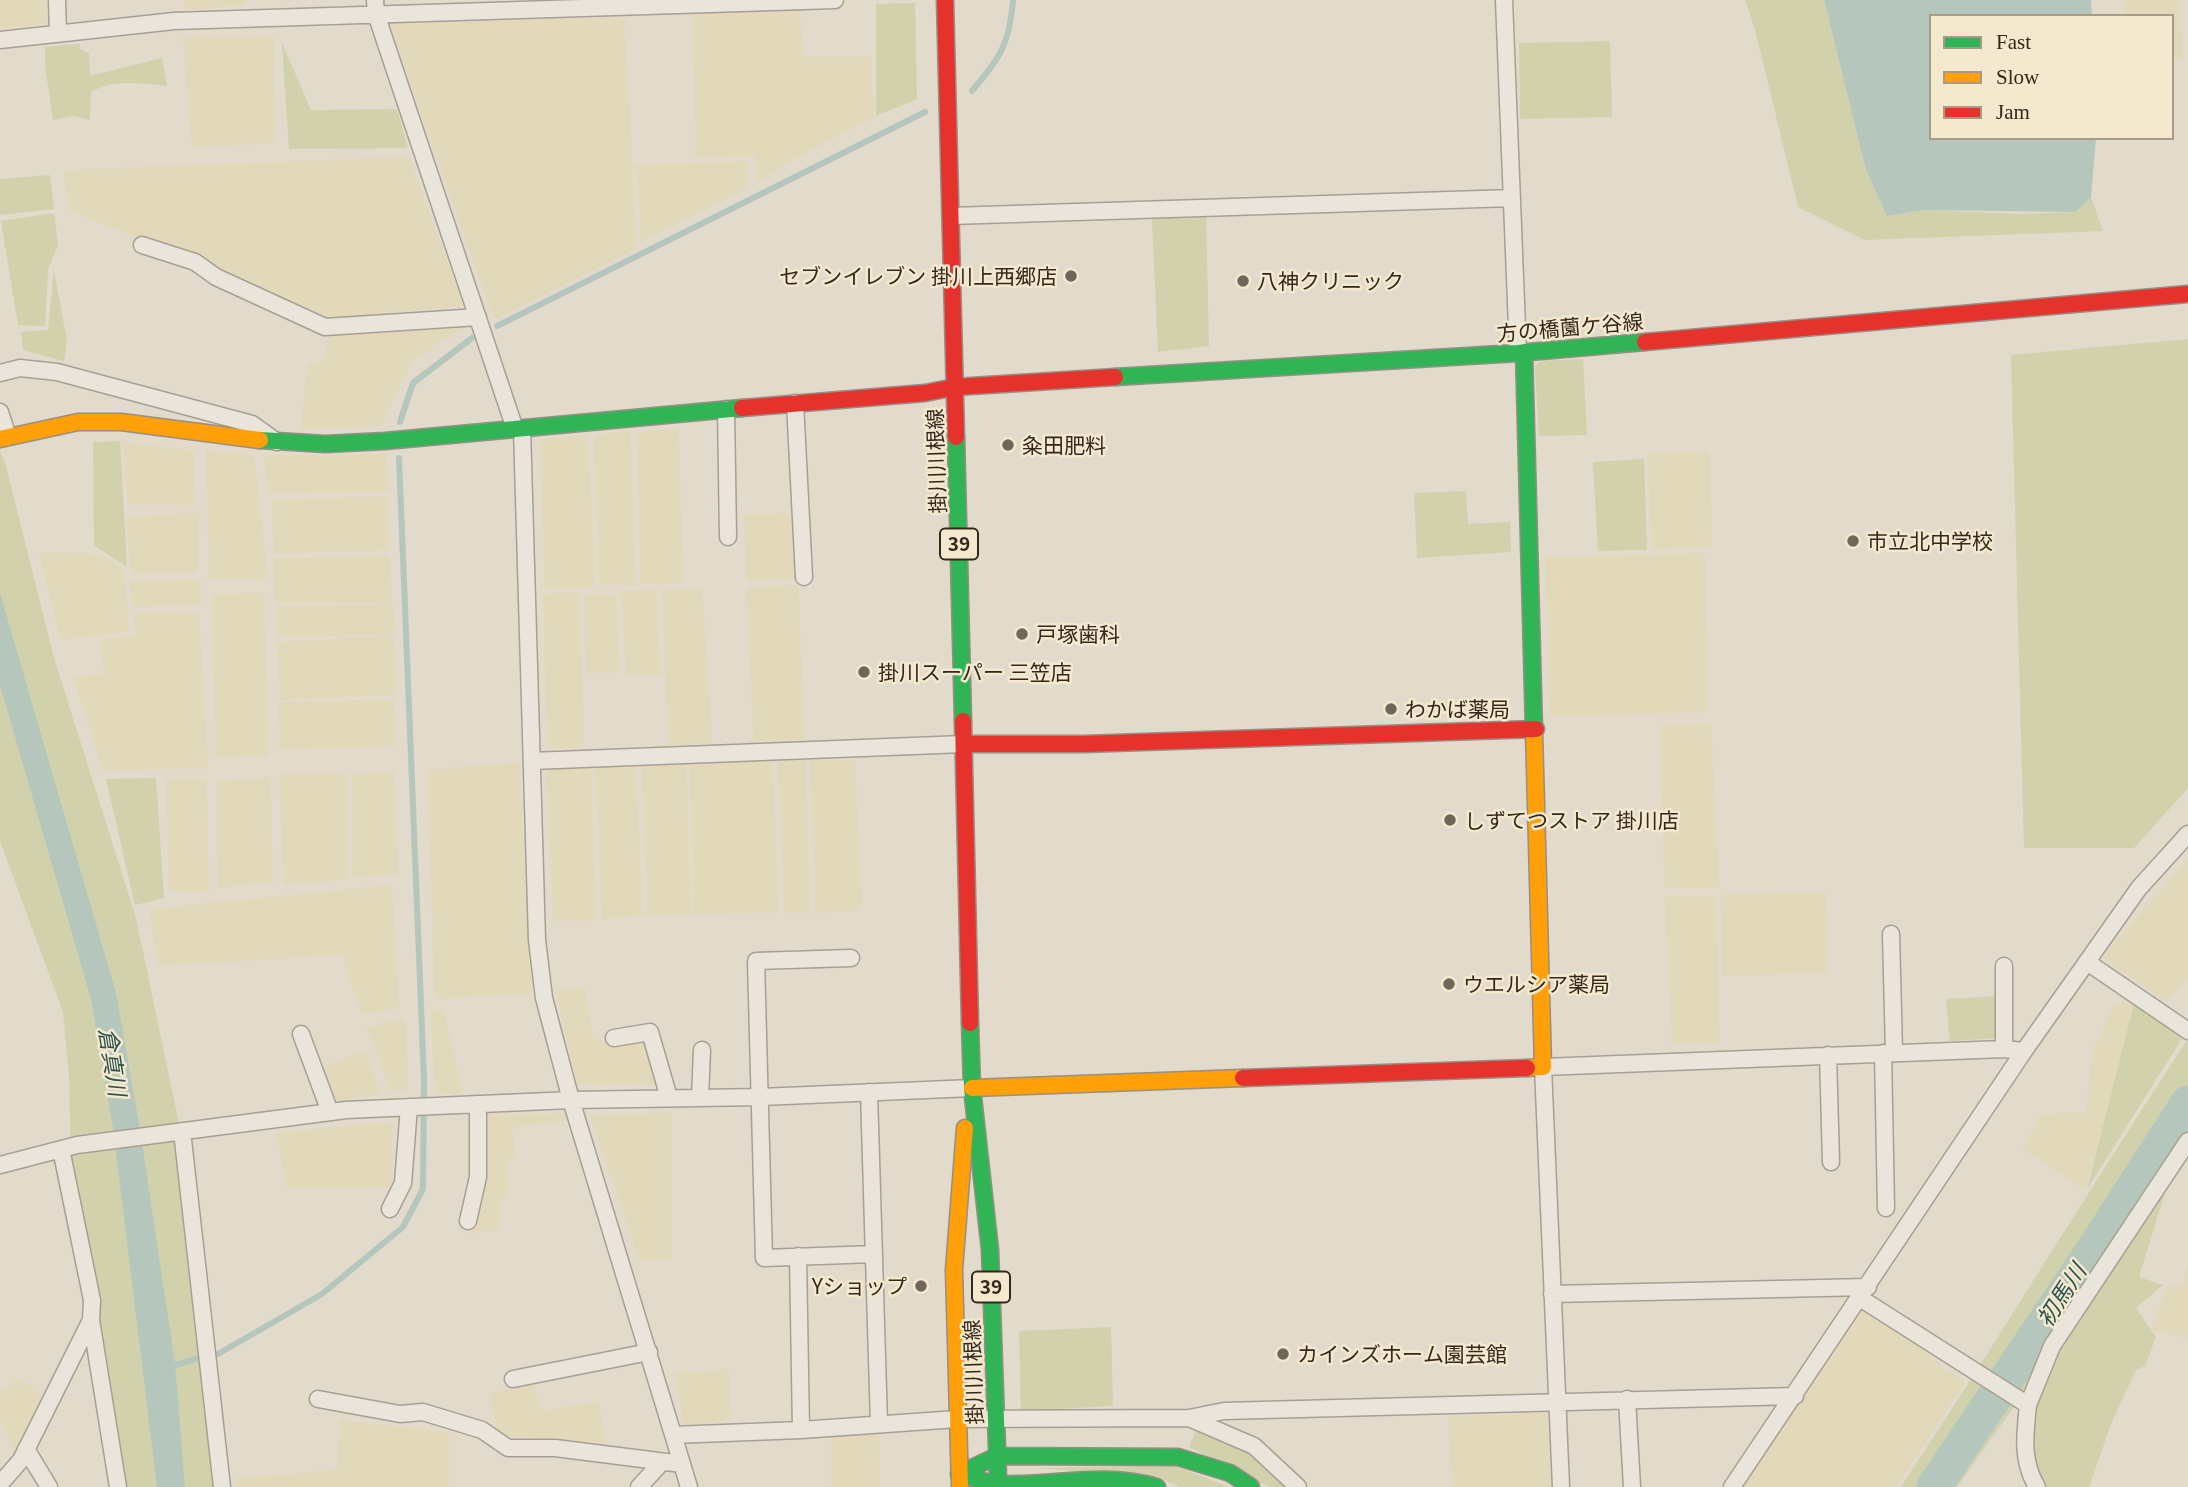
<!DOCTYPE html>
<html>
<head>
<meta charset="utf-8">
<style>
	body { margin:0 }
	#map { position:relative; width:2188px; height:1487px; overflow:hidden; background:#e2daca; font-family:Georgia,serif }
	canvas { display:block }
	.legend { position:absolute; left:1929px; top:14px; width:245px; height:126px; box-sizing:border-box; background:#f4e9ce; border:2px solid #a79b87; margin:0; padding:9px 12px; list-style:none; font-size:21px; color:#34271c }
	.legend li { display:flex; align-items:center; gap:14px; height:35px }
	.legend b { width:35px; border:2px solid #a79b87 }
</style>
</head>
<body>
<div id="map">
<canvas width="2188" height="1487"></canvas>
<ul class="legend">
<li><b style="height:9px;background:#30b455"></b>Fast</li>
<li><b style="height:9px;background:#ff9f0a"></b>Slow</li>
<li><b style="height:9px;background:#e5322d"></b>Jam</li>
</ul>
</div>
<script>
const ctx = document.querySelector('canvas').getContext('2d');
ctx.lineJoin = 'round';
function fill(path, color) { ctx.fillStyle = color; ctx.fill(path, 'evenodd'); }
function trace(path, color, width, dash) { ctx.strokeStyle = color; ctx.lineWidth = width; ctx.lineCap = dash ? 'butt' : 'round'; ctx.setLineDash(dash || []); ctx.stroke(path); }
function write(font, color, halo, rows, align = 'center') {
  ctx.font = font + ' Georgia,"Noto Sans JP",serif'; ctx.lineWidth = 5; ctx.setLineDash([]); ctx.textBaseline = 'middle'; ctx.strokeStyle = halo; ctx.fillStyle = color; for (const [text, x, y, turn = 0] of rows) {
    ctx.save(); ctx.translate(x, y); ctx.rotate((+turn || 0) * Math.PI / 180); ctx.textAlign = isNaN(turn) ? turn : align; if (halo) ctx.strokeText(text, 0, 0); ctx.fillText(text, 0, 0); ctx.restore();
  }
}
const farmland = new Path2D(`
	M 0,0 L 46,0 L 47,23 L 0,28 Z
	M 184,0 L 246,0 L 246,5 L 184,10 Z
	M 2124,0 L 2180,0 L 2182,60 L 2172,60 L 2172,16 L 2124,16 Z
	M 799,7 L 804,57 L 872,56 L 874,117 L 798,157 L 756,183 L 756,156 L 696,158 L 692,11 Z
	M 624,18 L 637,248 L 494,319 L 389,22 Z
	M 274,37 L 275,143 L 192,147 L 183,38 Z
	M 408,157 L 464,306 L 330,318 L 69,210 L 64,170 Z
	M 748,161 L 747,187 L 641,240 L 636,165 Z
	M 473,321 L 412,361 L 380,426 L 301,429 L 308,363 L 324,363 L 329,335 Z
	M 678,429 L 684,584 L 640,584 L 637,432 Z
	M 630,431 L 636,585 L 599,584 L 594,435 Z
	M 587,435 L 596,587 L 545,589 L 540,439 Z
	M 122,441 L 193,451 L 195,505 L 128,504 Z
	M 206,449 L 254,456 L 268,579 L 209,580 Z
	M 1709,451 L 1712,547 L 1652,550 L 1648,453 Z
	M 385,453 L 389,491 L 269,494 L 264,455 L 324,456 Z
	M 387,496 L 389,550 L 274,554 L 272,500 Z
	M 199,512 L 197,573 L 132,574 L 126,517 Z
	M 793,513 L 795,579 L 747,581 L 744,514 Z
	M 39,552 L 98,554 L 124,570 L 129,632 L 61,640 Z
	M 1705,553 L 1708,712 L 1550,716 L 1546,557 Z
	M 389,555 L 392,602 L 275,603 L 274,558 Z
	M 200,579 L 201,605 L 132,607 L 130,582 Z
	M 798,585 L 805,740 L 754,741 L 746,587 Z
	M 702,588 L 712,743 L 669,745 L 661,590 Z
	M 656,590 L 661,675 L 627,675 L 620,591 Z
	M 579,592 L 584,747 L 548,748 L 543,594 Z
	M 264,593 L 269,756 L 216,758 L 211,594 Z
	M 617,594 L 619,672 L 586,673 L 584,595 Z
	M 394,604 L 395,634 L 277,637 L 277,607 Z
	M 147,612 L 199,614 L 208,768 L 103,770 L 74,678 L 104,673 L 100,640 L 137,635 L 133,613 Z
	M 394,636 L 397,695 L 280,700 L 277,642 Z
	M 394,699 L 396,746 L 280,750 L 278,703 Z
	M 1711,723 L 1719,888 L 1665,888 L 1659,726 Z
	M 778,758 L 805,758 L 811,912 L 784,913 Z
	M 772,759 L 779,912 L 694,914 L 690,762 Z
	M 810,760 L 855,760 L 862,910 L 815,913 Z
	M 519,762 L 532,994 L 435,999 L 427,770 Z
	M 642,764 L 686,764 L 691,914 L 647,916 Z
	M 546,766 L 591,767 L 596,920 L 553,921 Z
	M 595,766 L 635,766 L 643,916 L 602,919 Z
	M 394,771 L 398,874 L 353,878 L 352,775 Z
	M 347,773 L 347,879 L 284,885 L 279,775 Z
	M 270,777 L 273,883 L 218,888 L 216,780 Z
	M 206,778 L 209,891 L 169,892 L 166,779 Z
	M 2188,860 L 2188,978 L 2167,1002 L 2102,957 Z
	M 392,885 L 399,1008 L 362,1015 L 342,955 L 159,966 L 149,909 Z
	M 1826,892 L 1828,973 L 1723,976 L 1721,895 Z
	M 1716,896 L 1719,1043 L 1672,1044 L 1665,897 Z
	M 584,987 L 593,1038 L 610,1045 L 647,1042 L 660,1085 L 577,1084 L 556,992 Z
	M 2135,1000 L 2114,1096 L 2084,1189 L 2023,1149 L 2041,1114 L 2086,1112 L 2092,1055 L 2114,1004 Z
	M 430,1010 L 443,1010 L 463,1093 L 436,1094 Z
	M 405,1018 L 408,1089 L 390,1090 L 367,1027 Z
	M 365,1050 L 380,1093 L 337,1101 L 323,1068 Z
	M 571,1113 L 571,1120 L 512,1128 L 515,1156 L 507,1159 L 509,1199 L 500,1198 L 501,1230 L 469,1233 L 482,1182 L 480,1115 Z
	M 671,1113 L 671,1259 L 640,1261 L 590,1115 Z
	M 393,1122 L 392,1188 L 287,1188 L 276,1133 Z
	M 2188,1266 L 2188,1338 L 2151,1330 L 2167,1286 L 2182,1287 Z
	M 1865,1304 L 1964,1383 L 1896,1487 L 1741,1487 Z
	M 729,1369 L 731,1420 L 684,1426 L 675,1373 Z
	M 20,1378 L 46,1399 L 15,1453 L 0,1420 L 0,1393 Z
	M 534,1381 L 540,1411 L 599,1401 L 606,1450 L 497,1433 L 489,1394 Z
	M 1547,1412 L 1551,1487 L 1452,1487 L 1448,1417 Z
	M 340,1420 L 449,1432 L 449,1487 L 236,1487 L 235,1478 L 337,1470 Z
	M 879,1434 L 880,1487 L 832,1487 L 831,1435 Z`);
const green = new Path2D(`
	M 1745,0 L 1824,0 L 1866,170 L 1887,216 L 1923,210 L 2020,214 L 2076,212 L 2091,197 L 2103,231 L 1865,240 L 1798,207 L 1756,33 Z
	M 915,3 L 917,99 L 876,116 L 876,4 Z
	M 1610,41 L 1612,117 L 1520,119 L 1519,43 Z
	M 282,43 L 311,110 L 397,109 L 408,148 L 289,149 Z
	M 80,44 L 80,49 L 89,54 L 90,76 L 162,58 L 167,86 C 141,84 115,78 91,92 L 90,120 L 74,116 L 53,120 L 45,66 L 45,47 Z
	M 50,175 L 54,209 L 0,215 L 0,179 Z
	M 54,213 L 58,245 L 48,269 L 45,326 L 18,325 L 1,221 Z
	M 1206,217 L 1209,346 L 1158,352 L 1152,218 Z
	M 54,271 L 67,341 L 64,361 L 23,350 L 21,332 L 48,330 Z
	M 2188,339 L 2188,788 L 2134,848 L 2024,848 L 2011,355 Z
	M 1583,359 L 1587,435 L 1539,436 L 1535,366 L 1541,361 Z
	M 120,441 L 127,567 L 94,545 L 93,442 Z
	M 0,452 L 5,462 L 54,658 L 136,918 L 184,1148 L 222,1487 L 118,1487 L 71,1159 L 69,1075 L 63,1012 L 0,841 Z
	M 1644,459 L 1647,550 L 1598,551 L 1593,462 Z
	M 1466,491 L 1468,524 L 1510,522 L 1511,552 L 1417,558 L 1414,493 Z
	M 156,778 L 164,898 L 135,905 L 106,779 Z
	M 1998,996 L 2000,1038 L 1950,1041 L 1946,999 Z
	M 2135,1000 L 2185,1034 L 2087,1189 Z
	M 2188,1039 L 2188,1135 L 2167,1186 L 2139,1277 L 2163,1285 L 2136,1308 L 2156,1337 L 2145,1366 L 2136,1370 L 2113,1419 L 2089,1487 L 2039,1487 L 2023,1394 L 1957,1487 L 1901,1487 C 1999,1339 2090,1187 2188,1039 Z
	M 1111,1327 L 1113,1406 L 1021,1411 L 1019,1331 Z
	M 1196,1431 L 1257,1457 L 1288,1487 L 1270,1487 L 1189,1447 Z
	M 1176,1466 L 1229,1487 L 1180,1487 L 1158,1477 L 1035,1468 Z`);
const water = new Path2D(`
	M 1824,0 L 2091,0 L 2092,16 L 1931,16 L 1931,138 L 2096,138 L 2091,197 L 2076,212 L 1923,210 L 1887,216 L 1866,170 Z
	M 0,593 L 116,993 L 139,1123 L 175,1364 L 185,1487 L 157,1487 L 113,1127 L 91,999 L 0,685 Z`);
const stream = new Path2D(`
	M 972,91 C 1000,58 1009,45 1013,1
	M 497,326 L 925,112
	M 400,422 L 413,383 L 472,338
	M 218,1354 L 322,1294 L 403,1227 L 423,1189 L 424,1080 L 399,458
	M 168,1367 L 196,1359`);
const river = new Path2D(`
	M 1934,1487 L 2094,1249 L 2188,1103`);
const street = new Path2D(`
	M 57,0 L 58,34
	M 375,0 L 376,14 L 515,429
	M 1504,0 L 1518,353
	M 0,40 L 174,21 L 835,0
	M 951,216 L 1512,198
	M 142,245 L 195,262 L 216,277 L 325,327 L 478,317
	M 0,373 L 20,368 L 57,372 L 252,424 L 277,442
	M 795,403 L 804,577
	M 726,409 L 728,537
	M 0,412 L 8,437
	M 522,429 L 537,940 L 544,998 L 571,1100 L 689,1487
	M 532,761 L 964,744
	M 1891,934 L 1894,1053
	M 851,958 L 756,961 L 764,1258 L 874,1254
	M 2087,962 L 2188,1031
	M 301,1034 L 330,1112
	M 614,1038 L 650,1032 L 669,1098
	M 2004,1049 L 2004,966
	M 1883,1053 L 1886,1208
	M 1828,1055 L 1831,1162
	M 869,1092 L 879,1424
	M 700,1098 L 702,1050
	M 182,1131 L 222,1487
	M 0,1165 L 77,1145 L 346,1110 L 571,1100 L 761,1097 L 972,1088
	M 390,1209 L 403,1183 L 409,1107
	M 468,1221 L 478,1177 L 478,1104
	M 798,1256 L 801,1430
	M 1552,1294 L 1868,1287
	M 1860,1298 L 2028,1405 C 2025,1434 2021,1461 2037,1487
	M 91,1320 L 118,1487
	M 513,1379 L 649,1352
	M 318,1399 L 400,1414 L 423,1412 L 482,1430 L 508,1448 L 555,1448 L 682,1464
	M 1627,1399 L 1632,1487
	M 2028,1405 L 2052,1346 L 2188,1141
	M 1189,1418 L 1254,1446 L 1298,1487
	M 673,1435 L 801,1430 L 957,1419 L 1189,1418 L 1224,1411 L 1795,1396
	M 26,1449 L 49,1487
	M 0,1484 L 21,1460 L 91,1320 L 92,1300 L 61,1149
	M 639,1487 L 662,1462
	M 1561,1487 L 1543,1067 L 2004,1049 L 2024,1051
	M 1732,1487 L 2024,1051 L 2139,888 L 2188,834`);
const fast = new Path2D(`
	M 1524,352 L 1534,731
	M 1115,377 L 1518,353 L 1645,342
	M 956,437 L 963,721
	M 260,440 L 325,444 L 385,441 L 742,408
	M 970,1023 L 972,1088 L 990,1250 L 998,1476
	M 959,1474 L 997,1456 L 1178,1457 L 1230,1473 L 1251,1487
	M 959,1474 C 971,1477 983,1482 996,1484 C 1050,1487 1103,1471 1157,1487`);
const slow = new Path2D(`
	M 0,439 L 78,422 L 121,422 L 260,440
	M 1527,1068 L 1543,1067 L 1534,731
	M 972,1088 L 1243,1078
	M 960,1487 L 954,1270 L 965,1128`);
const jam = new Path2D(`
	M 945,0 L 956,437
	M 1645,342 L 2188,294
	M 742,408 L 925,393 L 955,387 L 1115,377
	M 963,721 L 970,1023
	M 964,744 L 1083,744 L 1536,729
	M 1243,1078 L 1527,1068`);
const markers = [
	[1071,276,7,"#716659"],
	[1243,281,7,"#716659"],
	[1008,445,7,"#716659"],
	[1853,541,7,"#716659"],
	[1022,634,7,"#716659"],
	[864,672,7,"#716659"],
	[1391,709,7,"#716659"],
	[1450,820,7,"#716659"],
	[1449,984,7,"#716659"],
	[921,1286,7,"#716659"],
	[1283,1354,7,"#716659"]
];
const shields = [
	[959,544,38],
	[991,1287,38]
];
const shieldNames = [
	["39",959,544],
	["39",991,1287]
];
const poiNames = [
	["セブンイレブン 掛川上西郷店",1057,276,"right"],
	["八神クリニック",1257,281],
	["粂田肥料",1022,445],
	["市立北中学校",1867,541],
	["戸塚歯科",1036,634],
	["掛川スーパー 三笠店",878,672],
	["わかば薬局",1405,709],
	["しずてつストア 掛川店",1464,820],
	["ウエルシア薬局",1463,984],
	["Yショップ",907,1286,"right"],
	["カインズホーム園芸館",1297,1354]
];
const streetNames = [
	["方の橋薗ケ谷線",1570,327,-5],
	["掛川川根線",936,461,-92],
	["掛川川根線",973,1372,-92]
];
const waterNames = [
	["倉真川",113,1062,81],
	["初馬川",2061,1295,-57]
];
fill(farmland, '#e1d9ba');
fill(green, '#d1d1ac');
fill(water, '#b5c6bc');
trace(stream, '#b5c6bc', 6);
trace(river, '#b5c6bc', 35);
trace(street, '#a79f93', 19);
trace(fast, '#968f84', 19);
trace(slow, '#968f84', 19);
trace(jam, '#968f84', 19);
trace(street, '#eae5db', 16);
trace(fast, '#30b455', 16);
trace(slow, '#ff9f0a', 16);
trace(jam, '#e5322d', 16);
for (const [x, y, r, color] of markers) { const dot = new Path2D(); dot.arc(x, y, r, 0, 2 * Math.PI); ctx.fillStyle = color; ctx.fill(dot); trace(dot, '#f4e9ce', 2.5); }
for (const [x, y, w] of shields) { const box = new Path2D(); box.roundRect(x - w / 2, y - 15.5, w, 31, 5); ctx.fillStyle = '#f4e9ce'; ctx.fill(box); trace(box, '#34271c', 2); }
write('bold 19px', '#34271c', null, shieldNames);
write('21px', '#34271c', '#f4e9ce', poiNames, 'left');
write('21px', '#34271c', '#f4e9ce', streetNames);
write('italic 23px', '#2c5350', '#f4e9ce', waterNames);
</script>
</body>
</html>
